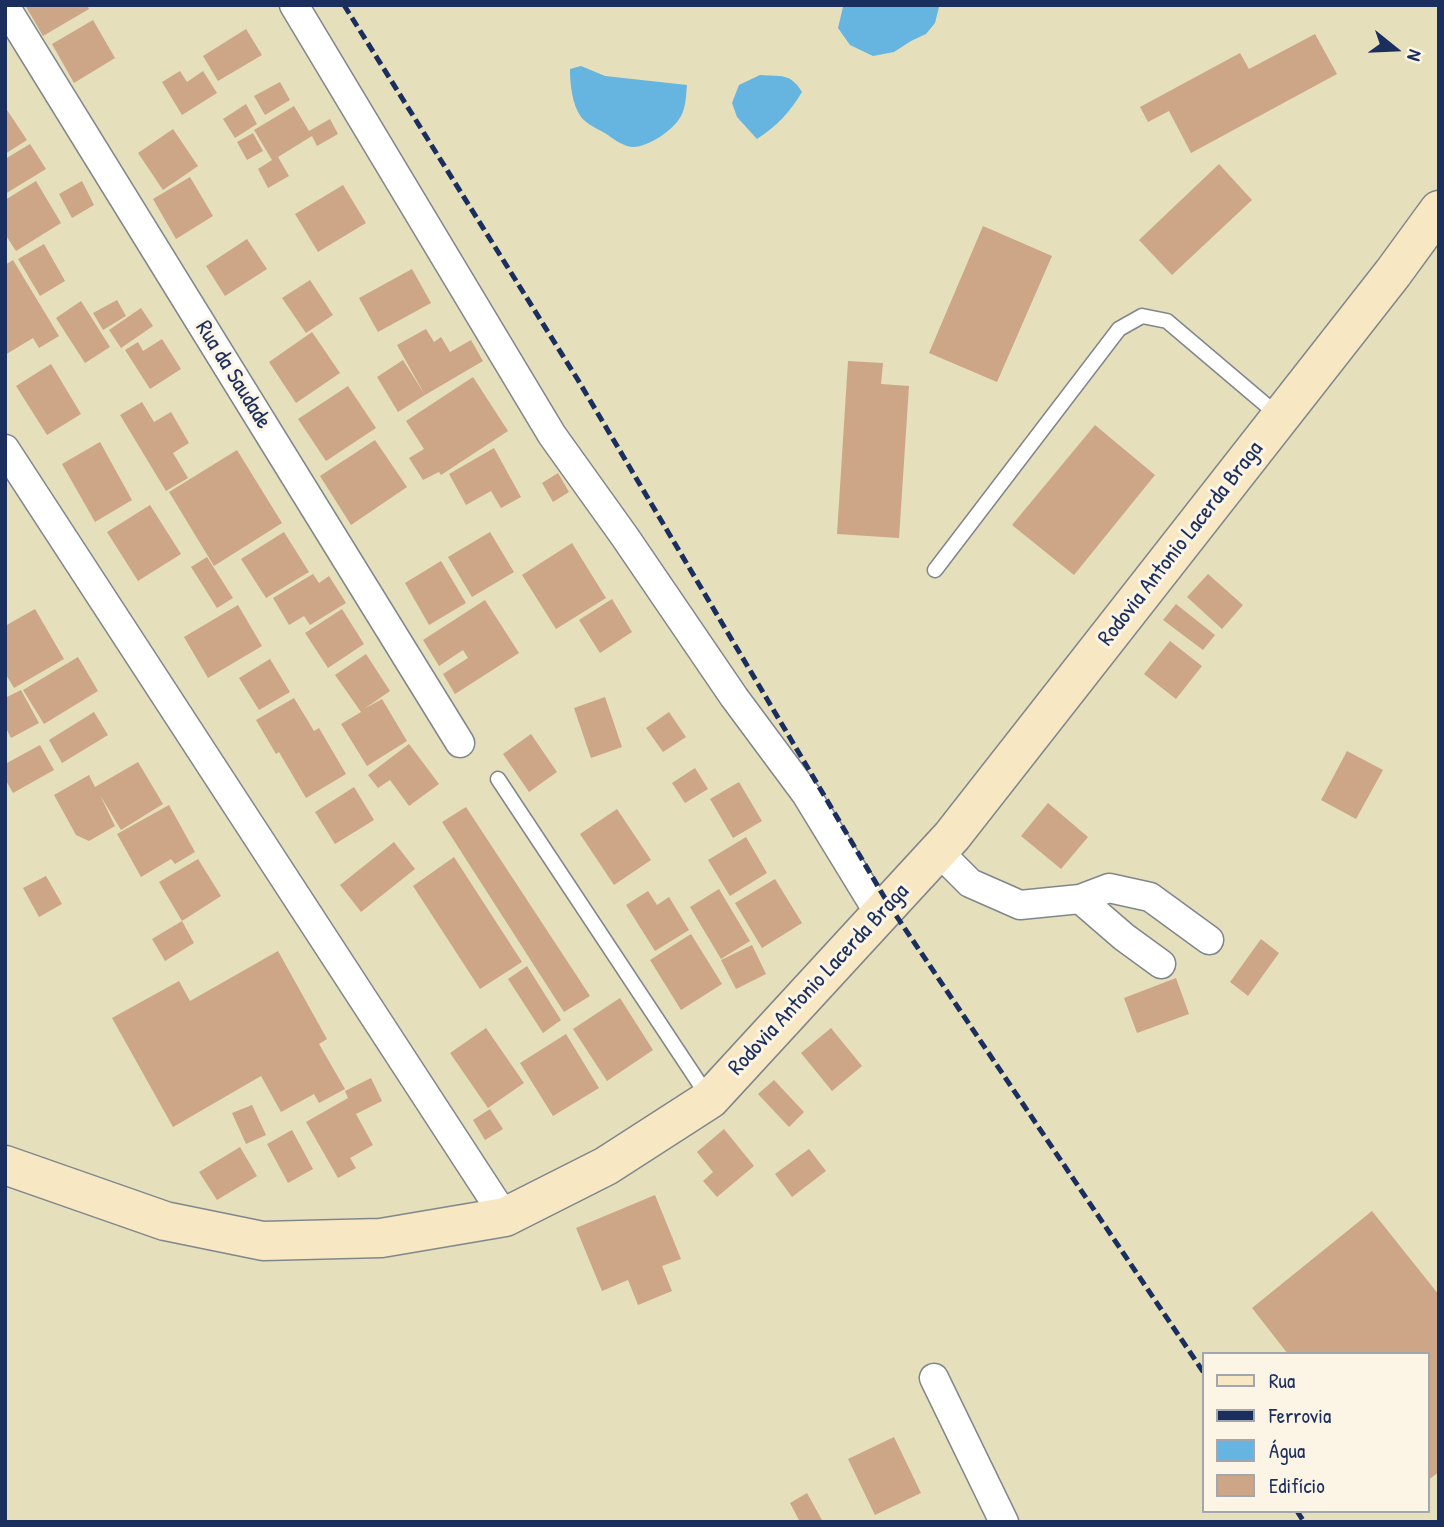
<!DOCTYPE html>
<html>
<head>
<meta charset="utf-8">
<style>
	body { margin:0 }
	#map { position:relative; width:1444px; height:1527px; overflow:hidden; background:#e6dfbb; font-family:"Patrick Hand",sans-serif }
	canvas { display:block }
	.frame { position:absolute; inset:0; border:7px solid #1b2f5e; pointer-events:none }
	.legend { position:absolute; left:1202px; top:1352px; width:228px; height:161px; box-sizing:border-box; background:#fcf5e5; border:2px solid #a2a6af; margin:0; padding:9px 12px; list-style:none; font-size:21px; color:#1b2f5e }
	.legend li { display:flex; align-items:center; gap:14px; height:35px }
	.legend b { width:35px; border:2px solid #a2a6af }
	.north { position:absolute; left:1360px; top:14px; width:70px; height:70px; -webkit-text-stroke:5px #fcf5e5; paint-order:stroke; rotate:108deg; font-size:19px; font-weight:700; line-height:28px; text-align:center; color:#1b2f5e }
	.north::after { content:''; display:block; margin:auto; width:24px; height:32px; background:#1b2f5e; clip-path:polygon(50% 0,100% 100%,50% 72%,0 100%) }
</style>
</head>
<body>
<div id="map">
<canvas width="1444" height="1527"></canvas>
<div class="frame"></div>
<ul class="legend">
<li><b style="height:9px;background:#f7e8c3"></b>Rua</li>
<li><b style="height:9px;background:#1b2f5e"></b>Ferrovia</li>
<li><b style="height:19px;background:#66b4e0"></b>Água</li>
<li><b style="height:19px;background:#cca686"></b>Edifício</li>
</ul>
<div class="north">N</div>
</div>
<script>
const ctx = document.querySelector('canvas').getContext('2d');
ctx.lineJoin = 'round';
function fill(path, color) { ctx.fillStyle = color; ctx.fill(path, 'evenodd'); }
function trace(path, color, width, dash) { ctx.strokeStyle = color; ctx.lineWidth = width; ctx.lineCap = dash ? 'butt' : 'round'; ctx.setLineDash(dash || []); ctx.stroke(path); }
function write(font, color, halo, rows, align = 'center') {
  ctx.font = font + ' "Patrick Hand",sans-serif'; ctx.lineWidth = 6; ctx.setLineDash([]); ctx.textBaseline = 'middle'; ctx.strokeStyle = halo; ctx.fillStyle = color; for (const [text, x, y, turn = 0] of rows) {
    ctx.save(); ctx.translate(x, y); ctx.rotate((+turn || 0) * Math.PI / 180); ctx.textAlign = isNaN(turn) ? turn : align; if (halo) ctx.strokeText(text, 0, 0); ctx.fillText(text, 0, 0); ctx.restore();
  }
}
const water = new Path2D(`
	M 845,5 L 938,5 L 939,7 L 935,23 L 926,34 L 911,41 L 894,52 L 873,56 L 850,45 L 838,28 L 843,7 Z
	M 581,66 L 605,76 L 687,85 C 686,95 686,107 681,116 C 674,130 647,148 632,147 C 624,146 614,140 608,135 C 600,130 586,124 581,117 C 572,104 570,84 570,69 Z
	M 760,75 C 780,77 790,72 802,92 C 790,112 777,126 757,139 L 737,117 L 732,103 L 739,85 Z`);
const building = new Path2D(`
	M 25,5 L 87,5 L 89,9 L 43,36 Z
	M 93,20 L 115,58 L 74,83 L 52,44 Z
	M 246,29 L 262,55 L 218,81 L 203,56 Z
	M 1315,34 L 1337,74 L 1191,153 L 1169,111 L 1148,122 L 1140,107 L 1240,53 L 1249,69 Z
	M 180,71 L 187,82 L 203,71 L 217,93 L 182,115 L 162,82 Z
	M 280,82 L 290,100 L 265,115 L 254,96 Z
	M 246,104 L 257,124 L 235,138 L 223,119 Z
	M 294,106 L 309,131 L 330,119 L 338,134 L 317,146 L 312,136 L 278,157 L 289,176 L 268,188 L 258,169 L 272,160 L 254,130 Z
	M 5,107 L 27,140 L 5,154 Z
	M 173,129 L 198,166 L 163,190 L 138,153 Z
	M 253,133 L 263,151 L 247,160 L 237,142 Z
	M 30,144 L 46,169 L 5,194 L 5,159 Z
	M 1219,164 L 1252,200 L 1172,275 L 1139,240 Z
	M 190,177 L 213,216 L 176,239 L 153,199 Z
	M 36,181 L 61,223 L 16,251 L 5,234 L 5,200 Z
	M 82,181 L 94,205 L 72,218 L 59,194 Z
	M 343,185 L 366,223 L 318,252 L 295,214 Z
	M 983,226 L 1052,256 L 997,382 L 929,353 Z
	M 247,239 L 267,269 L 225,296 L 206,266 Z
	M 44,244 L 65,281 L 40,296 L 18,259 Z
	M 13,260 L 59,336 L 39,348 L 33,338 L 5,355 L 5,265 Z
	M 412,269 L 431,303 L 378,332 L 359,298 Z
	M 310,280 L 333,315 L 306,333 L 282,298 Z
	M 117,300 L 126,316 L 103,330 L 93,313 Z
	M 81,301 L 110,347 L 85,363 L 56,318 Z
	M 141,308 L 153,326 L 121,348 L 109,330 Z
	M 426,329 L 434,342 L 441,337 L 450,352 L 471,340 L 483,361 L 425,395 L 397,345 Z
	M 312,332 L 340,373 L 296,403 L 269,362 Z
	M 162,339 L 181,369 L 150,389 L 125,350 L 138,342 L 143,351 Z
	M 403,360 L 425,395 L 398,412 L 377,377 Z
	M 848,361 L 883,363 L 881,384 L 909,386 L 899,538 L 837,534 Z
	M 51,364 L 81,414 L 47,435 L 16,386 Z
	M 473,377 L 508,431 L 441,475 L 439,472 L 423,480 L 409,458 L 424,449 L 406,421 Z
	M 348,386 L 376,428 L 326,461 L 298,419 Z
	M 142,402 L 154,422 L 171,412 L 189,443 L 173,453 L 188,478 L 166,491 L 120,415 Z
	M 1095,425 L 1155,475 L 1074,575 L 1012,525 Z
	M 375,440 L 407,487 L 351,525 L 320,476 Z
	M 100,442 L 132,500 L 95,522 L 62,464 Z
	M 494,448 L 521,497 L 501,508 L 491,491 L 466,505 L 449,474 Z
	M 237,450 L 282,523 L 214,566 L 169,492 Z
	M 558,473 L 569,492 L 553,502 L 542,483 Z
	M 150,505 L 181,554 L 138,581 L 107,532 Z
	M 284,532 L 309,572 L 266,598 L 241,559 Z
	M 490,532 L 514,572 L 472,597 L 448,557 Z
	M 572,543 L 606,598 L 556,629 L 522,575 Z
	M 207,557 L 233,598 L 217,608 L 191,567 Z
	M 441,561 L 466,603 L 429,625 L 405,583 Z
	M 313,574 L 319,583 L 329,576 L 346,603 L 310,625 L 304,616 L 289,625 L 273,598 Z
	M 1208,574 L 1243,605 L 1222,629 L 1187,597 Z
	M 612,599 L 632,632 L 600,653 L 579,620 Z
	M 485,600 L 519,653 L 455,694 L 443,674 L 468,658 L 463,650 L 439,666 L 423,640 Z
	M 1176,604 L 1215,635 L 1203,650 L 1163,620 Z
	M 238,605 L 262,646 L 208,678 L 184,637 Z
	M 35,609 L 64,659 L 14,688 L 5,673 L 5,626 Z
	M 342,609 L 364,644 L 328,668 L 305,633 Z
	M 1170,641 L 1202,666 L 1176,699 L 1144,674 Z
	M 366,654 L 390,691 L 364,709 L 382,699 L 407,741 L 367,766 L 341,724 L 361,712 L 335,675 Z
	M 78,657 L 98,691 L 44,724 L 23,690 Z
	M 270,659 L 290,692 L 259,710 L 239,678 Z
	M 21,690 L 39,723 L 11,738 L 5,726 L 5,698 Z
	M 605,697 L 622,747 L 591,758 L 574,708 Z
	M 294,698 L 314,731 L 319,728 L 346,774 L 306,798 L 279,752 L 276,754 L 256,720 Z
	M 94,712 L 108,735 L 62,763 L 49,740 Z
	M 669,712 L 686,737 L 663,752 L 646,728 Z
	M 531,734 L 557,772 L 529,792 L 503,754 Z
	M 409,744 L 439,784 L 409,806 L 390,780 L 378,788 L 368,775 Z
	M 40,745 L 54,770 L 13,793 L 5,779 L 5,764 Z
	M 1347,751 L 1383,770 L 1356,819 L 1321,800 Z
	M 138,762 L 163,804 L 121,830 L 100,795 L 115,826 L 89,841 L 76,835 L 54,795 L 89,775 L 95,787 Z
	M 695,768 L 708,789 L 685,803 L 672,783 Z
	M 739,782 L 762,821 L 733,838 L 710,799 Z
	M 354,787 L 374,820 L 335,844 L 315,812 Z
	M 1048,803 L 1088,837 L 1061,869 L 1021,836 Z
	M 169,805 L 195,852 L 175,864 L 171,859 L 141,877 L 117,834 Z
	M 466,807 L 590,996 L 564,1012 L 442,822 Z
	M 617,809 L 651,860 L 614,885 L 580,834 Z
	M 746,837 L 767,873 L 730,896 L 708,860 Z
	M 394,842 L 415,869 L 361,912 L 340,885 Z
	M 454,857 L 522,962 L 480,989 L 413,886 Z
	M 198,859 L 221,896 L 182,921 L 159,882 Z
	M 46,876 L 62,904 L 39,917 L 23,888 Z
	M 775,879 L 802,923 L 762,948 L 735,903 Z
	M 719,889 L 750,941 L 721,959 L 690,907 Z
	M 648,891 L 657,905 L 669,897 L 689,930 L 655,951 L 626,905 Z
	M 182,921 L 194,943 L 165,961 L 152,939 Z
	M 691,934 L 722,984 L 681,1010 L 650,960 Z
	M 1261,939 L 1279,953 L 1248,996 L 1230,982 Z
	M 752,945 L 766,974 L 736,989 L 721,960 Z
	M 278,951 L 327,1039 L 319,1044 L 345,1089 L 319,1103 L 314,1094 L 281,1112 L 261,1076 L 173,1127 L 112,1018 L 179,981 L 190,1001 Z
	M 527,966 L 561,1020 L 543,1033 L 508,979 Z
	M 1176,978 L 1189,1014 L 1137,1033 L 1124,998 Z
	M 620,998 L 653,1050 L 607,1081 L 573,1029 Z
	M 486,1028 L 524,1083 L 488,1108 L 450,1053 Z
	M 831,1028 L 862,1066 L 832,1091 L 801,1053 Z
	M 566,1034 L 599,1088 L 553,1116 L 520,1063 Z
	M 371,1078 L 382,1101 L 356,1114 L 373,1145 L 350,1158 L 356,1168 L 338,1178 L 306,1122 L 348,1098 L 345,1091 Z
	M 774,1080 L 804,1112 L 789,1127 L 758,1094 Z
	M 252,1105 L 266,1135 L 246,1144 L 232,1113 Z
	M 490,1109 L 503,1129 L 485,1140 L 473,1120 Z
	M 724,1129 L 754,1166 L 717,1197 L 703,1181 L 713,1172 L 697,1152 Z
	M 292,1130 L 313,1169 L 288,1183 L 267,1144 Z
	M 240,1147 L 257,1176 L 217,1200 L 199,1172 Z
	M 809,1149 L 826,1171 L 792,1197 L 775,1174 Z
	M 655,1195 L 681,1259 L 662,1266 L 672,1291 L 638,1305 L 628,1280 L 602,1291 L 576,1228 Z
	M 1372,1211 L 1439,1295 L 1439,1472 L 1428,1480 L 1428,1354 L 1288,1354 L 1252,1308 Z
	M 894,1437 L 921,1493 L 875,1515 L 848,1459 Z
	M 807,1493 L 823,1522 L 800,1522 L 790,1503 Z`);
const lane = new Path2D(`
	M 935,570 L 1119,329 L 1142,316 L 1167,321 L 1279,416
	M 498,779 L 709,1098`);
const street = new Path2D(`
	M 294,5 L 552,435 L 625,537 L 734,697 L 806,794 L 880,915
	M 5,6 L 460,743
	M 5,449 L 505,1217
	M 938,851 L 970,883 L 1020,905 L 1080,899 L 1124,937 L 1161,964
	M 1080,899 L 1109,888 L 1150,897 L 1209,940
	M 934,1378 L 1004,1522`);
const secondary = new Path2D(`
	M 5,1165 L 165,1221 L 263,1241 L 381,1238 L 505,1217 L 606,1166 L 710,1099 L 952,836 L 1393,273 L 1439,210`);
const rail = new Path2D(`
	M 344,5 L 578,380 L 889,905 L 1204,1373
	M 1297,1511 L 1304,1522`);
const streetNames = [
	["Rua da Saudade",233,375,58],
	["Rodovia Antonio Lacerda Braga",1181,544,-52],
	["Rodovia Antonio Lacerda Braga",819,980,-47]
];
fill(water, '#66b4e0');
fill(building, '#cca686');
trace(lane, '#80878c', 17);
trace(street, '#80878c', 31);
trace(secondary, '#80878c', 41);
trace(lane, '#fff', 14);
trace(street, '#fff', 28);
trace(secondary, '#f7e8c3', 38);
trace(rail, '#1b2f5e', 5, [10, 5]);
write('23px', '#1b2f5e', '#fcf5e5', streetNames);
</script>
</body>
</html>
